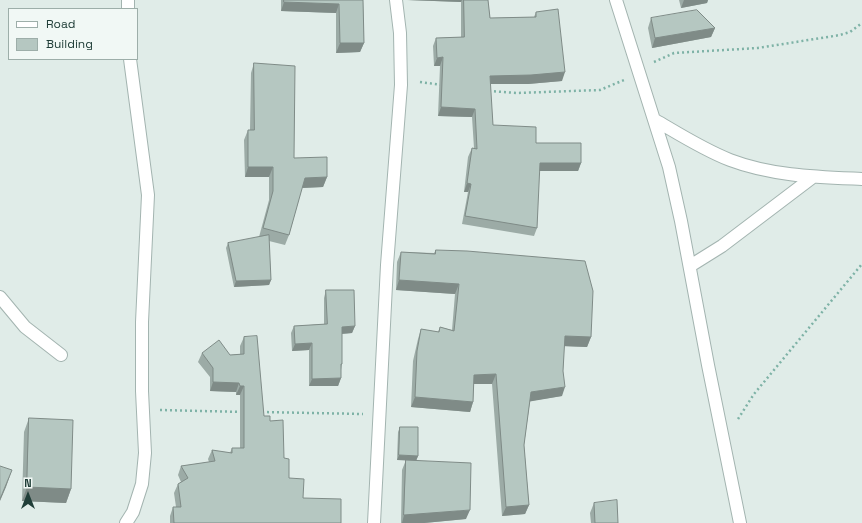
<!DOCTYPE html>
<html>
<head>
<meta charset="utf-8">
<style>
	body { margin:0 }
	#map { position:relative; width:862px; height:523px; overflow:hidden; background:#e0ece8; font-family:"Space Grotesk",sans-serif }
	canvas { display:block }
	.legend { position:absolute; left:8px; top:8px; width:130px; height:52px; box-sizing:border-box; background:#f1f8f5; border:1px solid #9daea9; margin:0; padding:5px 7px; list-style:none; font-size:12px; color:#203e38 }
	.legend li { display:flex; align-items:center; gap:8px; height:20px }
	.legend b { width:20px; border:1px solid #9daea9 }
	.north { position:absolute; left:8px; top:475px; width:40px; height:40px; -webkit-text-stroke:3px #f1f8f5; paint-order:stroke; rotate:0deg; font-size:11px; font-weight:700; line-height:16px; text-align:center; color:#203e38 }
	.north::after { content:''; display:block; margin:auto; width:14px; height:18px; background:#203e38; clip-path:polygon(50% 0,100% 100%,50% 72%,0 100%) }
</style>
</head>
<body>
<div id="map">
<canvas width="862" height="523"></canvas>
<ul class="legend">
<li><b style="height:5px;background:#fff"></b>Road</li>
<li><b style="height:11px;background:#b5c7c1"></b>Building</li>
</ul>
<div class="north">N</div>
</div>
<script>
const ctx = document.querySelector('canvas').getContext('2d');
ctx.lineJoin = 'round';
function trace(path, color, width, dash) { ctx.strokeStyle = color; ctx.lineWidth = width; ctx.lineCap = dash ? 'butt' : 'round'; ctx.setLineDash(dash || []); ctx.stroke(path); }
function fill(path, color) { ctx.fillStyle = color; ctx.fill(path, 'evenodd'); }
const path = new Path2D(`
	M 654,62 L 674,53 L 758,48 L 840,35 L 850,32 L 862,23
	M 420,82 L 442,85
	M 489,91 L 517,93 L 600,90 L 624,80
	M 160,410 L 243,412
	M 262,412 L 363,414
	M 738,419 L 754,394 L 862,264`);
const minor = new Path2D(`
	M 616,0 L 669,167 L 681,221 L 708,365 L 740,523
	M 128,9 L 128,0
	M 655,120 C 679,134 704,150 730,160 C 772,176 818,177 862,179
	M 690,266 L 722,246 L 813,177
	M 0,297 L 25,327 L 61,355
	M 126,523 L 133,512 L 142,484 L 145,453 L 142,391 L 142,322 L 148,195 L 130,59
	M 374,523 L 387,265 L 401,85 L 400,33 L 396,0`);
const wall = new Path2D(`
	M 281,0 L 363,0 L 364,43 L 360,52 L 336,53 L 336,13 L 281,11 Z
	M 408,0 L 488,0 L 490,18 L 534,17 L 536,12 L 562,81 L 528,84 L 490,84 L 493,125 L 581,163 L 578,171 L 539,171 L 537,228 L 534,236 L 462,224 L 468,192 L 464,192 L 468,157 L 472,148 L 474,148 L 472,117 L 438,116 L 440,66 L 434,66 L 433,46 L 436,38 L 461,37 L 461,2 Z
	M 679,0 L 708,0 L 707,3 L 681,8 Z
	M 651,18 L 715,28 L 711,37 L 652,48 L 648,28 Z
	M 254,63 L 294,158 L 327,177 L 323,187 L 302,188 L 289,235 L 285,245 L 269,241 L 271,280 L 269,285 L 234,287 L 226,248 L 228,243 L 259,237 L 269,200 L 269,177 L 245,177 L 244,140 L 248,130 L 250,130 L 251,73 Z
	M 436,250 L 591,337 L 587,347 L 564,346 L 562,396 L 530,401 L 524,445 L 529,505 L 525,514 L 502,516 L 492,384 L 474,384 L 473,402 L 470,412 L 411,407 L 413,361 L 418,339 L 421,329 L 438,332 L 440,327 L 452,330 L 455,294 L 396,290 L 397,262 L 401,252 L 434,253 Z
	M 326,290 L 355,326 L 352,333 L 342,334 L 342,364 L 341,370 L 341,378 L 338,386 L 309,386 L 309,350 L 292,351 L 291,333 L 294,326 L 324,324 L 324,298 Z
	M 244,337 L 264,416 L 270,421 L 284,458 L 289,478 L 303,498 L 341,523 L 170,523 L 170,516 L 173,507 L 176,507 L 174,493 L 178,484 L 181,482 L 178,475 L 181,466 L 209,462 L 208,459 L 212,450 L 230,453 L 232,448 L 240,448 L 240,395 L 236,395 L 236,392 L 210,391 L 210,377 L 198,362 L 202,353 L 230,355 L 240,354 L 240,346 Z
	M 29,418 L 71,489 L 66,503 L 22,501 L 24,432 Z
	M 400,427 L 418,456 L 416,461 L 466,519 L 424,523 L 401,523 L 402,470 L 406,460 L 397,460 L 398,432 Z
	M 594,503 L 618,523 L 591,523 L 590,513 Z`);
const shadedWall = new Path2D(`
	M 407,0 L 462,0 L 461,2 Z
	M 684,0 L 708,0 L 707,3 L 681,8 Z
	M 284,2 L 339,4 L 336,13 L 281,11 Z
	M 715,28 L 711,37 L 652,48 L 655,38 Z
	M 340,43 L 364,43 L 360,52 L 336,53 Z
	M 443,57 L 440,66 L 434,66 L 437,58 Z
	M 565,72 L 562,81 L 528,84 L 486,84 L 490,76 Z
	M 441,107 L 475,109 L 472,117 L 438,116 Z
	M 540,163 L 581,163 L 578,171 L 537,171 Z
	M 248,167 L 273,167 L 269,177 L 245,177 Z
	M 327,177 L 323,187 L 301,188 L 305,178 Z
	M 467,183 L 471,184 L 468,192 L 464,192 Z
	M 271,280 L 269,285 L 234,287 L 236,281 Z
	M 399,280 L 459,284 L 455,294 L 396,290 Z
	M 355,326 L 352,333 L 339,334 L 342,327 Z
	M 565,336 L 591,337 L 587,347 L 561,346 Z
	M 312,343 L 309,350 L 292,351 L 295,344 Z
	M 496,374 L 492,384 L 471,384 L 474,375 Z
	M 341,378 L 338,386 L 309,386 L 312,379 Z
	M 213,382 L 239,383 L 236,392 L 210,391 Z
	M 240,386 L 244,386 L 240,395 L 236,395 Z
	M 565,387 L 562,396 L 527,402 L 531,392 Z
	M 415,397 L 473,402 L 470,412 L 411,407 Z
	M 399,455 L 418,456 L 416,461 L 397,460 Z
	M 12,470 L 6,487 L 0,501 L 0,499 Z
	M 27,487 L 71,489 L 66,503 L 22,501 Z
	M 529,505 L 525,514 L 502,516 L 506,507 Z
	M 470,510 L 466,519 L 424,523 L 402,523 L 404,515 Z`);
const building = new Path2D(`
	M 284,0 L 363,0 L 364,43 L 340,43 L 339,4 L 284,2 Z
	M 464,0 L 488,0 L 490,18 L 536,17 L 536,12 L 558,9 L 565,72 L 531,75 L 490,76 L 493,125 L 536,127 L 536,143 L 581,143 L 581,163 L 540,163 L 537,228 L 465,216 L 471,184 L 467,183 L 472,148 L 477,149 L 475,109 L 441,107 L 443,57 L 437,58 L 436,38 L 464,37 Z
	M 697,10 L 715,28 L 655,38 L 651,18 Z
	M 254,63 L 295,66 L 294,158 L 327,157 L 327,177 L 305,178 L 289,235 L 263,228 L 273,191 L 273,167 L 248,167 L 248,130 L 254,130 Z
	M 269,235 L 271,280 L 236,281 L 228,243 Z
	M 436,250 L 467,251 L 585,261 L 593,291 L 591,337 L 565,336 L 563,371 L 565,387 L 531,392 L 524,445 L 529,505 L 506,507 L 496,374 L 474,375 L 473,402 L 415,397 L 417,351 L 421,329 L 439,332 L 440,327 L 454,331 L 459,284 L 399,280 L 401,252 L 435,254 Z
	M 326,290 L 354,290 L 355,326 L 342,327 L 342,364 L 341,364 L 341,378 L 312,379 L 312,343 L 295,344 L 294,326 L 327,324 Z
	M 257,336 L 264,416 L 270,416 L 270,421 L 283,420 L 284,458 L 289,459 L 289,478 L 304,479 L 303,498 L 341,499 L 341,523 L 174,523 L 173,507 L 181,507 L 178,484 L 188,478 L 181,466 L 215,461 L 212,450 L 232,453 L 232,448 L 244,448 L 244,386 L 240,386 L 239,383 L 213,382 L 213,368 L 202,353 L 219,340 L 230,355 L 244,354 L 244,337 Z
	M 29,418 L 73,420 L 71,489 L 27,487 Z
	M 400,427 L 418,427 L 418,456 L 399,455 Z
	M 406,460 L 471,463 L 470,510 L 404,515 Z
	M 0,466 L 12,470 L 0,499 Z
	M 617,500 L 618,523 L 595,523 L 594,503 Z`);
trace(minor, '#a3b4b0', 14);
trace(path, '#7eb2a6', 2.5, [2, 3]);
trace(minor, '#fff', 12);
fill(wall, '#9caba6');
fill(shadedWall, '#7f8b87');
fill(building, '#b5c7c1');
trace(building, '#7f8b87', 1);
</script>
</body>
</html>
